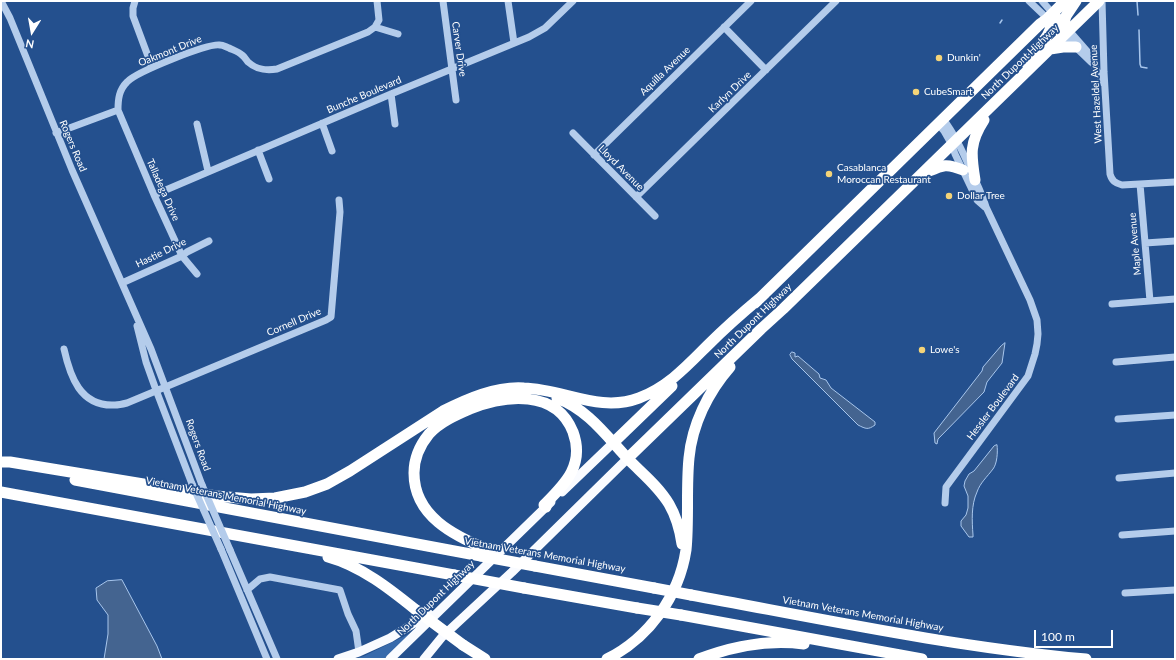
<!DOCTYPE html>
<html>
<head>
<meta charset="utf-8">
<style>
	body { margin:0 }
	#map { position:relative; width:1176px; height:660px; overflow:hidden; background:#24508e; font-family:Lato,sans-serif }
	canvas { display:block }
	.frame { position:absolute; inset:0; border:2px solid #fff; pointer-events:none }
	.north { position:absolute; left:12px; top:12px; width:40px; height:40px; -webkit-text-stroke:3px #24508e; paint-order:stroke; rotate:191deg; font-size:11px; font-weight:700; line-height:16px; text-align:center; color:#fff }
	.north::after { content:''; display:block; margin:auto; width:14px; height:18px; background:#fff; clip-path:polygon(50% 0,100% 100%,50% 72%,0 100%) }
	.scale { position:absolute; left:1034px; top:630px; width:79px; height:18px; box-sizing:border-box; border:2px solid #fff; border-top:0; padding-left:5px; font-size:12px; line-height:14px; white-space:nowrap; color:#fff; -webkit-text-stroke:3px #24508e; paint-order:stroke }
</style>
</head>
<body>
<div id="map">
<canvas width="1176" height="660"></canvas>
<div class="frame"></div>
<div class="north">N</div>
<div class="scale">100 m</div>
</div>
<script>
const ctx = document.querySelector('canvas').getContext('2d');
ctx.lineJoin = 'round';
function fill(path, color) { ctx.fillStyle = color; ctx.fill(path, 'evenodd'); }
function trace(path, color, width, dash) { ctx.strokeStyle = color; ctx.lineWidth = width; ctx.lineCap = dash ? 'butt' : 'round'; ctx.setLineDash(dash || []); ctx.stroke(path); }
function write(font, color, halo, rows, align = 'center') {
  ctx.font = font + ' Lato,sans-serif'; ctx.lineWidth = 3.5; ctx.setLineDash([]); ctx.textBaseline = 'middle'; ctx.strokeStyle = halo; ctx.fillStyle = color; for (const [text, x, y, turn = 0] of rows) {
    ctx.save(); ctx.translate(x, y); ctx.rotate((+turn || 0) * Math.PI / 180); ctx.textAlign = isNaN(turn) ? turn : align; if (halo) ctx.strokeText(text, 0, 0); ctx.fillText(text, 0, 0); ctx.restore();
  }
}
const green = new Path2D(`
	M 411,633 L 384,659 L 354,659 L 364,656 Z`);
const water = new Path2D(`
	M 1005,343 L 1002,363 L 987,382 L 984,392 L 938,439 L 937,444 L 935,443 L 934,433 L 982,371 L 983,367 L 1001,346 Z
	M 792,352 L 795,353 L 795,357 L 798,356 L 819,374 L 820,378 L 826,380 L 831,388 L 875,422 L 875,425 C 868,430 866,429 858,425 L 792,359 L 790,355 Z
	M 997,445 C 998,452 997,464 993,469 C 987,477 980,483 977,492 C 971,505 972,521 973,535 L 973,537 L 969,537 L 961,526 L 961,521 L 966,515 L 968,508 L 968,496 L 964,486 L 965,481 L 969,474 L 974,471 L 994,446 Z
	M 122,580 L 157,646 L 162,659 L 104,659 L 108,634 L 108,615 L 97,600 L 96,588 L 107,581 Z`);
const stream = new Path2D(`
	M 1137,1 L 1138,15
	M 1000,23 L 1002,20
	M 1139,30 L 1140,64 L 1141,67 L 1147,68`);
const minor = new Path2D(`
	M 1,1 L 10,18 L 72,170 L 151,349 L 202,485
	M 135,1 L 133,8 L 133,16 L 152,67
	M 443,1 L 456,100
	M 508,1 L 514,43
	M 1029,1 L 1050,21
	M 1042,1 L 1055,16
	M 1102,1 L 1104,72 L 1110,174 C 1112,181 1115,183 1122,185 L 1175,182
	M 375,27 L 379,20 L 377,1
	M 724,27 L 766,70
	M 1066,27 L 1087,51 L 1103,83
	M 1061,33 L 1091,62
	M 391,94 L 395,124
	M 118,110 L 154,195 L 182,256 L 197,274
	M 943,119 C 956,136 964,155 973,175 C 978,186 983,196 986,207 L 1030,300 L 1037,320 L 1038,334 L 1037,344 L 1035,354 L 1028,376 L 946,487 L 945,503
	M 322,123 L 332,151
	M 197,124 L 208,171
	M 938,124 L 944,131 L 952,145 L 955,154 L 977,200 L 985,207
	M 56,133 L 118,110 C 118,99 119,90 127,82 C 136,72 208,43 220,45 C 223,45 226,47 229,48 C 233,50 239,52 242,55 C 245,57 246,60 248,62 C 257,70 266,71 277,69 L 368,32 L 375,27 L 398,34
	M 573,133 L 655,216
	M 258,150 L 269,179
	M 594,155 L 751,1
	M 1140,184 L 1150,301
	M 154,195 L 391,94 L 529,37 L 545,28 L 573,1
	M 636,197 L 836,1
	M 1145,243 L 1175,241
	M 122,283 L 182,256 L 187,252 L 209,241
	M 1112,304 L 1175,299
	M 137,326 L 146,362 L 156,390 L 192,484
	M 64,349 C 70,376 80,407 115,405 C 119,405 123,404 127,403 L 326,320 L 331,317 L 340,212 L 339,200
	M 1116,362 L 1175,357
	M 1118,419 L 1175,415
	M 1119,478 L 1175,473
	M 1122,535 L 1175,531
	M 221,549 L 267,659
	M 230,550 L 277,659
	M 247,590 L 260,579 L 270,577 L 340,590 L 348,614 L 356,631 L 359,652
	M 1125,593 L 1175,590`);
const major = new Path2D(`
	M 562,492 L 614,442
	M 338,659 L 359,652 L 390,638 L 429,614
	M 390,659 L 551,502
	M 424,659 L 442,637 L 512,572 L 628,458`);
const highway = new Path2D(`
	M 1061,33 L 1066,16 L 1076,1
	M 1050,49 L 1063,47 L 1076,47
	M 1027,64 L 1047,36 L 1056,17
	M 927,172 C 943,165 946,163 963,170
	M 975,180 C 971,155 969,143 984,120
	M 755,303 L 1040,24 L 1047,19 L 1065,1
	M 557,398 C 589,410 607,437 630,461 C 643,474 659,487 669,504 C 676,516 680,530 682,544
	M 614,442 L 672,386
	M 628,458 L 761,329 L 783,309 L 1099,1
	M 1,462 L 10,462 L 216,496 L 251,499 L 275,498 L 305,492 L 327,484 L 350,471 L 443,411 C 467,399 496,386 524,388 C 564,389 599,413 639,398 C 668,387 687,366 708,345 C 725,328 742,313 760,298
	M 75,480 L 481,556
	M 1,492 L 454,575
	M 489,550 C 454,536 414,516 414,473 C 414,459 420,445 429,434 C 440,422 456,415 470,409 C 505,395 556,389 573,432 C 585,465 565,484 544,505 L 546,507
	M 328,557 C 361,566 390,589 416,610
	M 535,566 L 654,588
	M 524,588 L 637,608
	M 691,595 C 822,619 953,647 1086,659
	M 681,615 L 922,659
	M 463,645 L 485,659
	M 607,659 C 649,638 679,596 686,550 C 689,519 686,488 689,458 C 692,425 708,392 730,367
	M 699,659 C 733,646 767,639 804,644`);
const minorBridge = new Path2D(`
	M 192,484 L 221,549
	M 202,485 L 230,550`);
const highwayBridge = new Path2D(`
	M 481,556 L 535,566
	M 454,575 L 524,588
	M 654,588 L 691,595
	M 637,608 L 681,615
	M 416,610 L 463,645`);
const markers = [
	[939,58,4,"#f5d478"],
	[916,92,4,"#f5d478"],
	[829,174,4,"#f5d478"],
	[949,196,4,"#f5d478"],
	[922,350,4,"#f5d478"]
];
const streetNames = [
	["Carver Drive",459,49,82],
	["Oakmont Drive",170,51,-22],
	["North Dupont Highway",1020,62,-44],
	["Aquilla Avenue",665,71,-44],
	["Karlyn Drive",730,92,-44],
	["West Hazeldel Avenue",1096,94,-93],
	["Bunche Boulevard",364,95,-23],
	["Rogers Road",73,146,67],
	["Lloyd Avenue",621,168,45],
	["Talladega Drive",163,190,66],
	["Maple Avenue",1135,244,-95],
	["Hastie Drive",161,253,-26],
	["North Dupont Highway",753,321,-44],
	["Cornell Drive",294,322,-23],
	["Hessler Boulevard",993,407,-53],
	["Rogers Road",198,445,70],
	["Vietnam Veterans Memorial Highway",226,496,11],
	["Vietnam Veterans Memorial Highway",545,555,10],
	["North Dupont Highway",436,598,-44],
	["Vietnam Veterans Memorial Highway",863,614,10]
];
const poiNames = [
	["Dunkin'",947,58],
	["CubeSmart",924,92],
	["Casablanca",837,168],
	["Moroccan Restaurant",837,180],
	["Dollar Tree",957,196],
	["Lowe's",930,350]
];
fill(green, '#386aab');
fill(water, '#446490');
trace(water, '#a8c6ec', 1);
trace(stream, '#a8c6ec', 1.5);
trace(minor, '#b4cceb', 7);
trace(major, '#f9fbff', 9);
trace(highway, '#fff', 11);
trace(minorBridge, '#b4cceb', 7);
trace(highwayBridge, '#fff', 11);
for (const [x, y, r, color] of markers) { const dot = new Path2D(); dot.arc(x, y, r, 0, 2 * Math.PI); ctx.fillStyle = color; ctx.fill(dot); trace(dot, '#24508e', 1.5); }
write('10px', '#fff', '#24508e', streetNames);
write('10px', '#fff', '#24508e', poiNames, 'left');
</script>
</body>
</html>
